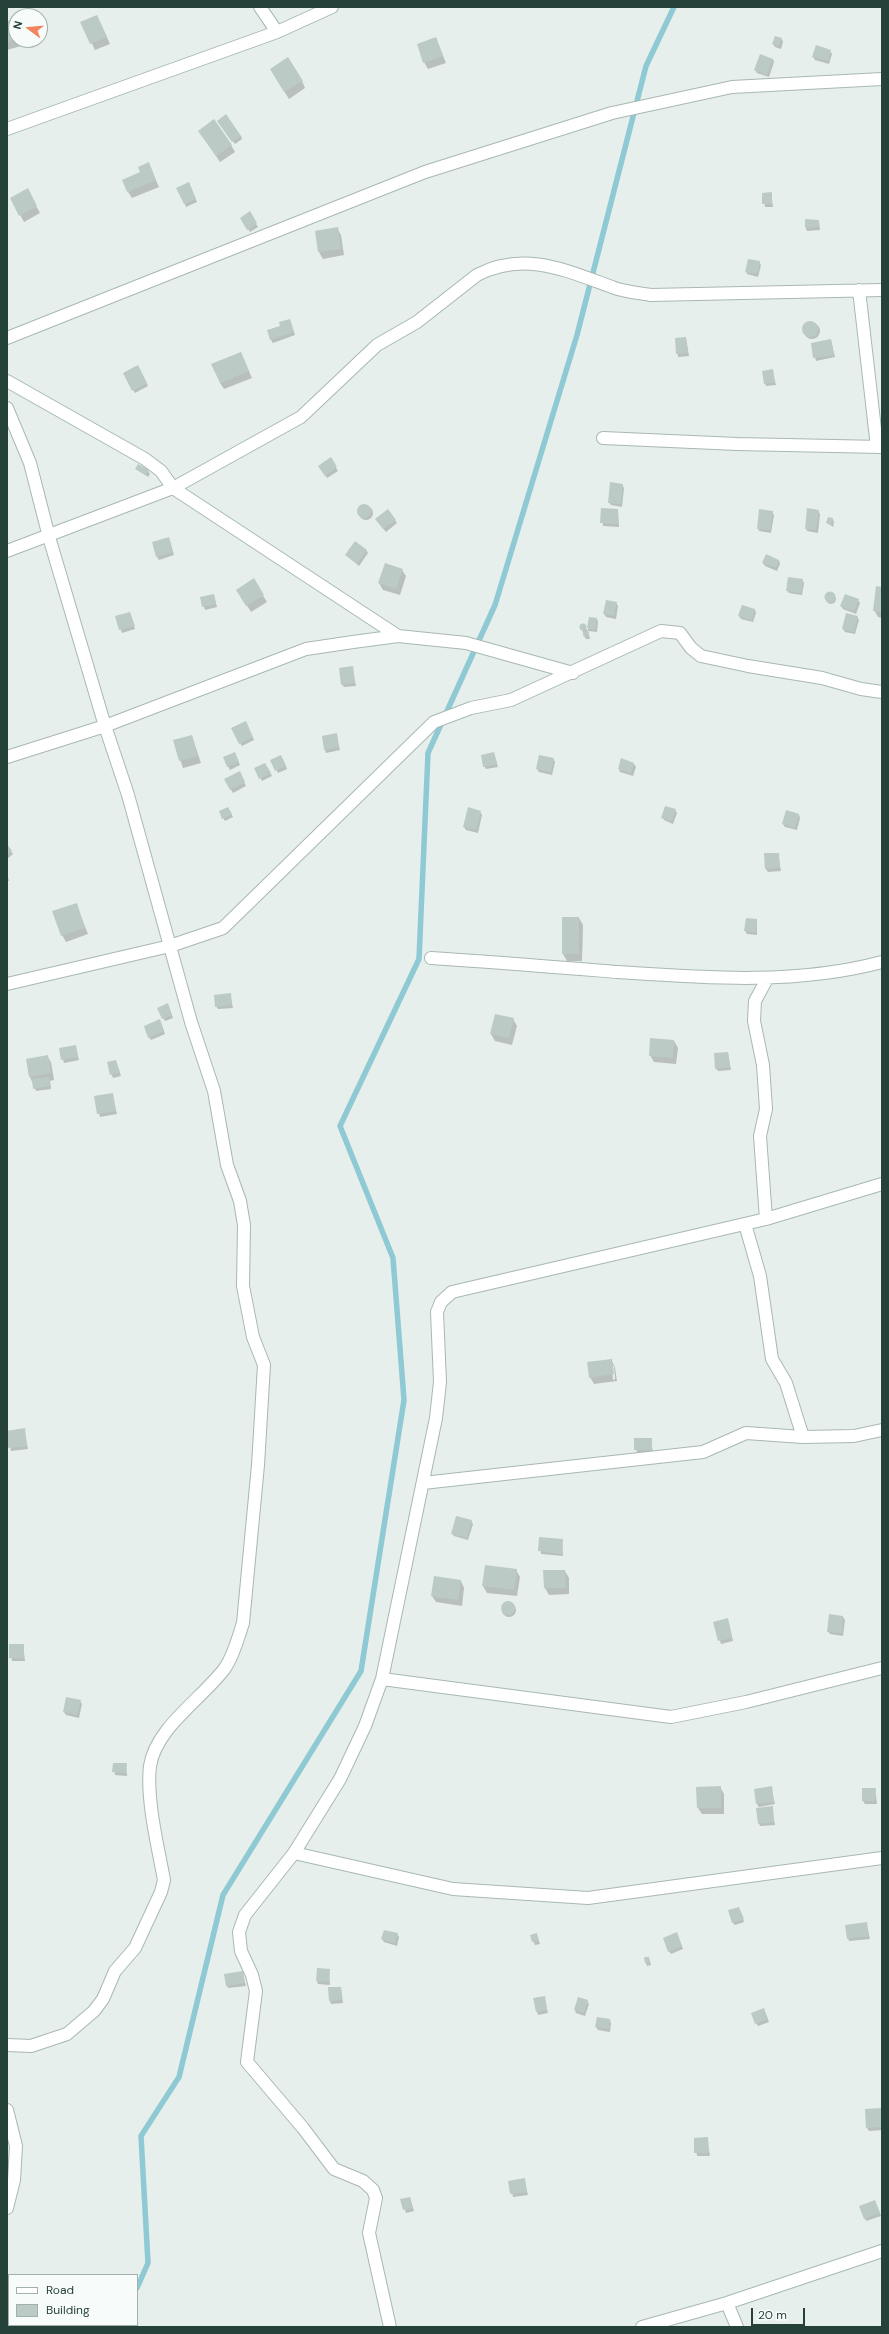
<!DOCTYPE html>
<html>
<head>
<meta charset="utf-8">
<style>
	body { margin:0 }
	#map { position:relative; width:889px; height:2334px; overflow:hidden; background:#e6efeb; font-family:"DM Sans",sans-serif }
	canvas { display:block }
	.frame { position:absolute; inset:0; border:8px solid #24423a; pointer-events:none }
	.legend { position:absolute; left:8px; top:2274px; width:130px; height:52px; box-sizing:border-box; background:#f7fbf9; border:1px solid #a3b1ad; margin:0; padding:5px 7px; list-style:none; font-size:12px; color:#24423a }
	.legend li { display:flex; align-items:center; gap:8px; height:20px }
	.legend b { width:20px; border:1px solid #a3b1ad }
	.north { position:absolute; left:8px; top:8px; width:40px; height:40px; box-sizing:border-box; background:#f7fbf9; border:1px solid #a3b1ad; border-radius:50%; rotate:286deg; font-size:11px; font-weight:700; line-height:16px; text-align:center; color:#24423a }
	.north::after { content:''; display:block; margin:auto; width:14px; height:18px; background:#f4845f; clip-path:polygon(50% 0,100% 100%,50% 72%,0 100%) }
	.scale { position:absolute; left:751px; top:2308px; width:54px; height:18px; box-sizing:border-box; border:2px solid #24423a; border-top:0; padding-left:5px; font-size:12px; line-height:14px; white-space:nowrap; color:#24423a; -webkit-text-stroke:3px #f7fbf9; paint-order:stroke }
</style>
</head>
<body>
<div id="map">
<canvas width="889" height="2334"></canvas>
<div class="frame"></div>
<ul class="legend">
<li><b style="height:5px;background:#fff"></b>Road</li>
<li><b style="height:11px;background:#bbcac4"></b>Building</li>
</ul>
<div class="north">N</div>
<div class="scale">20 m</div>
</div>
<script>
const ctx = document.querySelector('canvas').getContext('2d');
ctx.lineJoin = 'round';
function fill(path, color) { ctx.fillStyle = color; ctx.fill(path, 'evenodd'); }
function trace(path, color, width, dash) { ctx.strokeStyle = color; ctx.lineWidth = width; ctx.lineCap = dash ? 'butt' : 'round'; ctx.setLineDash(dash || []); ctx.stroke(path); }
const shadow = new Path2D(`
	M 97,16 L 110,44 L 95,50 L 82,23 Z
	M 16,20 L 16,40 L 27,40 L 28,44 L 7,50 L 7,22 Z
	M 436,38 L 446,63 L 428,69 L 424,62 Z
	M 781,38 L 783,42 L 781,49 L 775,47 L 773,44 Z
	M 830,51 L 832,54 L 829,64 L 815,60 L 813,57 Z
	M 773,59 L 774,62 L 769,77 L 757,73 L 755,70 Z
	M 275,76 L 302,81 L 305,88 L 289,99 Z
	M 220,124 L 241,136 L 242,139 L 235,144 Z
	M 199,131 L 231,145 L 235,152 L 220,162 Z
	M 148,163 L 159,187 L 132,198 L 128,192 Z
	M 190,186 L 197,202 L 186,207 L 178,188 Z
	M 27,190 L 40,213 L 24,222 L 11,198 Z
	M 771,193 L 773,207 L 765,207 L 763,194 Z
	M 249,213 L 258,227 L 250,232 L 241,218 Z
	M 819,221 L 820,230 L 807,231 L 806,228 Z
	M 337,228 L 341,235 L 344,255 L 323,259 L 319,252 L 316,231 Z
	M 759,262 L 761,265 L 758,277 L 747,274 L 746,271 Z
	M 291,323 L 295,335 L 273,343 L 271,340 L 281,326 Z
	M804 331a8 8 0 1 1 16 0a8 8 0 1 1-16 0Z
	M 686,338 L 689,356 L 678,357 L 676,339 Z
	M 831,340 L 835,357 L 816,361 L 812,344 Z
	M 244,360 L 252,378 L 224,389 L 220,383 Z
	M 137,366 L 148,386 L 135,393 L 124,373 Z
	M 772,370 L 776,385 L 766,386 L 765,383 Z
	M 330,459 L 338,471 L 327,478 L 319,466 Z
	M 136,469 L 148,471 L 150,474 L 148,477 Z
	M 622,485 L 624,488 L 622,507 L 611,505 L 609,502 Z
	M359 513a7 7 0 1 1 14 0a7 7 0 1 1-14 0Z
	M 602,509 L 618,510 L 619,527 L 603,526 Z
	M 818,511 L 820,514 L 818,533 L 807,531 L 806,528 Z
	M 772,512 L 774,515 L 771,533 L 759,531 L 758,528 Z
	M 833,519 L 834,522 L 833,527 L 827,523 Z
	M 395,520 L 397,523 L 386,532 L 378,522 Z
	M 170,541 L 174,555 L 159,560 L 157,557 Z
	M 366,550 L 368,553 L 359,566 L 346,555 Z
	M 779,560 L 780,564 L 777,571 L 765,566 L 763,563 Z
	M 402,570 L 406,576 L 400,595 L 383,590 L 379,583 Z
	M 253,580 L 267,602 L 251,612 L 237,590 Z
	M 802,580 L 804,583 L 802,595 L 789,593 L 787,590 Z
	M 882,588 L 882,618 L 878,617 L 874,610 Z
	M826 599a5 5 0 1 1 10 0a5 5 0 1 1-10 0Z
	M 214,595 L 217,607 L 205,610 L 201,598 Z
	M 858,600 L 860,603 L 856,614 L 843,609 L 841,606 Z
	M 616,603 L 618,606 L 616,619 L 606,617 L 604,614 Z
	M 755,610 L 756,613 L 753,622 L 741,619 L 739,616 Z
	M 130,613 L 135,629 L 122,633 L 116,617 Z
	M 857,617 L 859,620 L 855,634 L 845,632 L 843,629 Z
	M 590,618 L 597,619 L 598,622 L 597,632 L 588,631 Z
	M 583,624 L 588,631 L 590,639 L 586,639 L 584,636 L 581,626 Z
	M 352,667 L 356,686 L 344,687 L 342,684 Z
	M 247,725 L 254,740 L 242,746 L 240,743 Z
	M 336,734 L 340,750 L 326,753 L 325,750 Z
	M 192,736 L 201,763 L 183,768 L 174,741 Z
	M 494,753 L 498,767 L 486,769 L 484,766 Z
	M 236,756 L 240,765 L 230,770 L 224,758 Z
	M 283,759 L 287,769 L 278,773 L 272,761 Z
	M 553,759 L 555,762 L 552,775 L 539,772 L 537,769 Z
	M 621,760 L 634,764 L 636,767 L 633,776 L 620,772 L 619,769 Z
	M 265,764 L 272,776 L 262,781 L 256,769 Z
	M 239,772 L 246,786 L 233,793 L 225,780 Z
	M 228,808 L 233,817 L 225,821 L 223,818 Z
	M 675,810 L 677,813 L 673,824 L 664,820 L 662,817 Z
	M 480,812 L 482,815 L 478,833 L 466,830 L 464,827 Z
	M 799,815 L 800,818 L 797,830 L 785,827 L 783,824 Z
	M 7,846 L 13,854 L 7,859 Z
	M 778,854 L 781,871 L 768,872 L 766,869 Z
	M 7,874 L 9,881 L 7,881 Z
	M 76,904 L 88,934 L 66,942 L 62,935 Z
	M 579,918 L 583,925 L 582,961 L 567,961 L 563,954 Z
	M 757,920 L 757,935 L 747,934 L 745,931 Z
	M 230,994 L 233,1008 L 218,1009 L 216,1006 Z
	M 169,1008 L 173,1018 L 165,1021 L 163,1018 Z
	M 513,1019 L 517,1026 L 512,1045 L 495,1041 L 491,1034 Z
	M 161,1023 L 165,1034 L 151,1040 L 149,1037 Z
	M 674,1041 L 678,1048 L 676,1064 L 654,1062 L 650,1055 Z
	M 75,1046 L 79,1060 L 64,1063 L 60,1049 Z
	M 728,1053 L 731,1070 L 718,1071 L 716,1068 Z
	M 47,1056 L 51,1062 L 54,1080 L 50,1081 L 51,1089 L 36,1091 L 30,1077 L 27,1059 Z
	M 116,1061 L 121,1076 L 113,1078 L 108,1063 Z
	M 112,1094 L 117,1114 L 100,1117 L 95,1096 Z
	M 611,1360 L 615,1367 L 617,1381 L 594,1384 L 590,1377 ZM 612,1366 L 614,1366 L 615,1379 L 613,1380 Z
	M 24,1429 L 28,1449 L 11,1451 L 7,1431 Z
	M 635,1439 L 651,1439 L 653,1453 L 637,1453 Z
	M 471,1521 L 473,1524 L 468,1540 L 454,1536 L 452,1533 Z
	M 540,1538 L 562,1540 L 563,1556 L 541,1554 Z
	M 516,1570 L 520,1577 L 517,1596 L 487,1593 L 483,1586 Z
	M 565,1571 L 569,1578 L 569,1594 L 549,1595 L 545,1588 Z
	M 461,1581 L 464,1588 L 462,1606 L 436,1602 L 432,1596 Z
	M502 1610a7 7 0 1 1 14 0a7 7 0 1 1-14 0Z
	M 843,1617 L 845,1620 L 843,1636 L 830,1634 L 828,1631 Z
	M 715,1623 L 729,1623 L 733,1641 L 721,1644 Z
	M 10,1645 L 23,1645 L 25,1661 L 12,1661 Z
	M 80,1701 L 82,1704 L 79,1718 L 66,1715 L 64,1712 Z
	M 114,1764 L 126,1764 L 127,1776 L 115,1775 Z
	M 720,1787 L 724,1794 L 724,1814 L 702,1814 L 698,1808 Z
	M 771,1787 L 775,1804 L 759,1807 L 757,1804 Z
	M 875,1789 L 877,1804 L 865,1804 L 863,1801 Z
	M 772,1807 L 775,1825 L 760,1826 L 759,1823 Z
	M 739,1908 L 744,1922 L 735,1925 L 733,1923 Z
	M 866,1923 L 870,1939 L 849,1941 L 848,1938 Z
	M 397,1934 L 399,1937 L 397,1946 L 384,1942 L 382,1939 Z
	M 536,1934 L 540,1944 L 535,1945 L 531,1936 Z
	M 678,1936 L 683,1949 L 671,1954 L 669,1951 Z
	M 649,1958 L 651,1965 L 647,1966 L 646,1963 Z
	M 329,1970 L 330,1985 L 318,1984 L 317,1981 Z
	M 242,1972 L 246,1986 L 228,1988 L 227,1985 Z
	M 341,1988 L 343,2003 L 331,2004 L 330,2001 Z
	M 544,1997 L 548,2013 L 538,2015 L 537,2012 Z
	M 587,2001 L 589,2004 L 585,2016 L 576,2013 L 575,2010 Z
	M 765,2012 L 769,2022 L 758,2026 L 756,2023 Z
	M 610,2020 L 611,2023 L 610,2032 L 598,2030 L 596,2027 Z
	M 882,2109 L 882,2130 L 869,2131 L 867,2128 Z
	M 707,2138 L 710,2156 L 697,2156 L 695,2139 Z
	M 524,2179 L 528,2195 L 513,2197 L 510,2182 Z
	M 410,2198 L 414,2211 L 406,2213 L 402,2200 Z
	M 875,2201 L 881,2216 L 866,2221 L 865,2218 Z`);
const stream = new Path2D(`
	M 137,2288 L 148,2263 L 141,2136 L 179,2077 L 223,1895 L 361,1671 L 404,1400 L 393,1258 L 340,1126 L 419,959 L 428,753 L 495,605 L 577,335 L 646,66 L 674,7
	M 120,2327 L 121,2325`);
const building = new Path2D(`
	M 97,15 L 107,37 L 90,44 L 80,22 Z
	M 16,19 L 16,40 L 7,42 L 7,21 Z
	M 775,36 L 782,38 L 779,46 L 772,44 Z
	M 436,37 L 443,56 L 423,63 L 417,44 Z
	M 816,45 L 831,50 L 828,61 L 812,57 Z
	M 760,54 L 773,59 L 767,75 L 754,70 Z
	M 288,57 L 303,81 L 284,92 L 270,69 Z
	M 226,114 L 241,136 L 232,142 L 217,121 Z
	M 214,119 L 232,145 L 216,156 L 198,131 Z
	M 149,162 L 156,180 L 127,192 L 122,180 L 140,172 L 138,167 Z
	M 189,182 L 196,199 L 184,204 L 176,188 Z
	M 28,188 L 37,206 L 19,216 L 10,198 Z
	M 772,192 L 772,204 L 762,204 L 762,193 Z
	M 250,211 L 257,223 L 247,230 L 240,218 Z
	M 805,219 L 819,220 L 819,227 L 805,228 Z
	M 338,227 L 341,249 L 318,252 L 315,231 Z
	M 748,259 L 760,261 L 757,274 L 745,272 Z
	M 290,319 L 294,332 L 270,340 L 267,330 L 280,326 L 279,322 Z
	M802 329a8 8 0 1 1 16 0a8 8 0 1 1-16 0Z
	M 686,337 L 688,353 L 676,354 L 675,338 Z
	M 831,339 L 834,355 L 813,358 L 811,343 Z
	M 241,352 L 249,371 L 220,383 L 211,364 Z
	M 138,365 L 147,383 L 132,391 L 123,373 Z
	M 773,369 L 775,382 L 764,384 L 762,371 Z
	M 331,457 L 337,467 L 325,476 L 318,466 Z
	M 138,464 L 149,470 L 146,475 L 135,469 Z
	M 610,482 L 623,484 L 621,504 L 608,503 Z
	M357 511a7 7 0 1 1 14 0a7 7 0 1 1-14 0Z
	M 601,508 L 618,509 L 618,524 L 600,523 Z
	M 807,508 L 819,510 L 816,530 L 805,529 Z
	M 388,509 L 396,520 L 383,529 L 375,519 Z
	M 759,509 L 773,511 L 770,530 L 757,529 Z
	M 828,517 L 833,518 L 832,525 L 826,523 Z
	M 169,537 L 173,552 L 156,557 L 152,542 Z
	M 355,541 L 367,550 L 357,564 L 345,555 Z
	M 766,554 L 779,560 L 776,568 L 762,563 Z
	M 385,563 L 403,569 L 396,589 L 378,583 Z
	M 788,577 L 803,579 L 801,593 L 786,591 Z
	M 254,578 L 264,595 L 246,606 L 236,590 Z
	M 876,586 L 882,587 L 882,612 L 873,611 Z
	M824.5 597a5.5 5.5 0 1 1 11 0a5.5 5.5 0 1 1-11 0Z
	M 214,594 L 216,604 L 202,607 L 200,597 Z
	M 845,594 L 859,599 L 854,611 L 840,606 Z
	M 606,600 L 617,602 L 614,616 L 603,614 Z
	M 742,605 L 755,609 L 752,620 L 738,616 Z
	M 130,612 L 135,626 L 119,630 L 115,616 Z
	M 846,613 L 858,616 L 854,632 L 842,629 Z
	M 589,617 L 597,618 L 595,630 L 587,628 Z
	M579.5 627a3.5 3.5 0 1 1 7 0a3.5 3.5 0 1 1-7 0Z
	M583 634a3 3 0 1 1 6 0a3 3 0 1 1-6 0Z
	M 353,666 L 355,683 L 341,685 L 339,668 Z
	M 246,721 L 253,737 L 239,744 L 231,728 Z
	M 337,733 L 339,747 L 324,750 L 322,736 Z
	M 192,735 L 198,756 L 179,761 L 173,740 Z
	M 235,752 L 239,762 L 227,767 L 223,757 Z
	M 494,752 L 497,764 L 483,767 L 481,755 Z
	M 281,755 L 286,766 L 275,771 L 270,760 Z
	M 539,755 L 554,758 L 551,772 L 536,769 Z
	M 621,758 L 634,763 L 631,773 L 618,769 Z
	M 265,763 L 271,773 L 259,779 L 254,768 Z
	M 240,771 L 245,782 L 230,790 L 224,779 Z
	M 665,806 L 676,809 L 672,821 L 661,818 Z
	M 228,807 L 232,814 L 222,819 L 219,811 Z
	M 468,807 L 481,811 L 476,830 L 463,827 Z
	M 786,810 L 799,814 L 795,828 L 782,824 Z
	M 7,844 L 12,851 L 7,855 Z
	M 764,853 L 779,853 L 780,868 L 765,869 Z
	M 77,903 L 85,928 L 61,936 L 52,911 Z
	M 562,917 L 579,917 L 579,954 L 562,954 Z
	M 746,918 L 757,919 L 756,932 L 744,931 Z
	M 231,993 L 232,1005 L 215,1007 L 214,995 Z
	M 168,1003 L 172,1015 L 162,1019 L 157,1008 Z
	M 495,1014 L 514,1018 L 509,1038 L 490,1034 Z
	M 160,1019 L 164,1031 L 148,1038 L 144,1026 Z
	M 650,1038 L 674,1040 L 673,1058 L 649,1056 Z
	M 76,1045 L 78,1057 L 61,1060 L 59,1048 Z
	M 728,1052 L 730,1067 L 715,1069 L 714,1053 Z
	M 48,1055 L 51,1073 L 29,1077 L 26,1059 Z
	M 116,1060 L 120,1073 L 110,1075 L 107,1062 Z
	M 49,1077 L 50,1086 L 33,1089 L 32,1079 Z
	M 113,1093 L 116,1111 L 97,1114 L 94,1096 Z
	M 612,1359 L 614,1374 L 589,1378 L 587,1362 Z
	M 25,1428 L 27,1446 L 8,1448 L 7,1431 Z
	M 634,1438 L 652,1438 L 652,1450 L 634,1450 Z
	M 456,1516 L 472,1520 L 467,1538 L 451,1534 Z
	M 539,1537 L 563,1539 L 562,1554 L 538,1551 Z
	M 485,1565 L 517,1569 L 514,1590 L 482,1586 Z
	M 543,1570 L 565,1570 L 566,1588 L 544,1588 Z
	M 434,1576 L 461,1580 L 458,1600 L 431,1596 Z
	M501 1608a7 7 0 1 1 14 0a7 7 0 1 1-14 0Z
	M 829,1614 L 843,1616 L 842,1633 L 827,1632 Z
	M 728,1618 L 732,1638 L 718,1641 L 713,1622 Z
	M 9,1644 L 24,1644 L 24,1659 L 9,1658 Z
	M 66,1697 L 81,1700 L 77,1715 L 63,1712 Z
	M 113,1763 L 127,1763 L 126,1773 L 112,1772 Z
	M 721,1786 L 721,1808 L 697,1808 L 696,1787 Z
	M 772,1786 L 774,1802 L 756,1804 L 754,1789 Z
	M 862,1788 L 876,1788 L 875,1801 L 862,1801 Z
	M 773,1806 L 774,1822 L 758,1824 L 756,1808 Z
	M 739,1907 L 744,1919 L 732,1923 L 728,1910 Z
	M 867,1922 L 869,1936 L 847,1939 L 845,1925 Z
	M 384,1930 L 398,1933 L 395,1943 L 381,1939 Z
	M 677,1932 L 682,1946 L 668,1952 L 663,1938 Z
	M 537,1933 L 539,1941 L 532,1942 L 530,1935 Z
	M 644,1957 L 649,1957 L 650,1963 L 645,1963 Z
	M 317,1968 L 330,1969 L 329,1982 L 316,1981 Z
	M 243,1971 L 245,1983 L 226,1986 L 224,1974 Z
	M 328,1987 L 341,1987 L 342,2000 L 329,2001 Z
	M 545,1996 L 547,2010 L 536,2012 L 533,1998 Z
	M 578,1997 L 588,2000 L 584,2013 L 574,2010 Z
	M 764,2008 L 768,2019 L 755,2024 L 751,2013 Z
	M 597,2017 L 610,2019 L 609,2029 L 595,2027 Z
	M 882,2108 L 882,2127 L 866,2128 L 865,2109 Z
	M 708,2137 L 709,2153 L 694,2153 L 694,2138 Z
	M 525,2178 L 527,2192 L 510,2194 L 508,2181 Z
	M 410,2197 L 413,2208 L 403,2210 L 400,2199 Z
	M 875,2200 L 880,2213 L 864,2219 L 859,2206 Z`);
const street = new Path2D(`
	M 260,7 L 277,32
	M 7,129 L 277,32 L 332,7
	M 859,290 L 877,447
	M 7,338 L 425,172 L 612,113 L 732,87 L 882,79
	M 7,381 L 145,459 L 161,471 L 173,488 L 301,417 L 377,345 L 417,322 L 477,275 C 525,250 567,271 612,287 C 624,292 639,293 651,295 L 882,290
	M 7,408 L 30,463 L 49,537 L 105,726 L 128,795 L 191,1022 L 214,1091 L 227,1165 L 240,1201 L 244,1225 L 243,1286 L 253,1337 L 264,1365 L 258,1465 L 243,1623 C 238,1638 234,1655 225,1668 C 203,1698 156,1727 150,1766 C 146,1799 158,1847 164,1880 L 161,1892 L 135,1948 L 115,1971 L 103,1999 L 94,2011 L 67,2034 L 31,2046 L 7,2045
	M 603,438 L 737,444 L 882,447
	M 7,551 L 173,488 L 398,636
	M 7,757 L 105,726 L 306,649 L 353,642 L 398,636 L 466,643 L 573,673
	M 431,958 C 493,962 555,967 618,972 C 706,978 796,985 882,962
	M 7,984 L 170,946 L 223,928 L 434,722 L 471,708 L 511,700 L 661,631 L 680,633 L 691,648 L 701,656 L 748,666 L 822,678 L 861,689 L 882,692
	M 766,1219 L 760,1136 L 766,1109 L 763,1065 L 754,1021 L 755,1001 L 767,979
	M 745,1224 L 760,1276 L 772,1359 L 786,1383 L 803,1437
	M 423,1483 L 703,1452 L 746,1433 L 803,1437 L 854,1436 L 882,1430
	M 382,1679 L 671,1717 L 746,1702 L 882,1668
	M 294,1853 L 453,1889 L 588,1898 L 882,1858
	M 7,2110 L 16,2146 L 14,2180 L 7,2208
	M 727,2303 L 737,2327
	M 390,2327 L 369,2233 L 376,2198 L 373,2190 L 363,2181 L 334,2169 L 303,2128 L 247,2062 L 256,1991 L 252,1975 L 241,1951 L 239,1932 L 245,1915 L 294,1853 L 340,1779 L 365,1726 L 382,1679 L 436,1418 L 440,1382 L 437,1312 L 441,1302 L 452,1292 L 766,1219 L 882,1184
	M 642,2327 L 727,2303 L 882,2251`);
fill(shadow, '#0003');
trace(stream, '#8ec9d4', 5.5);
fill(building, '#bbcac4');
trace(street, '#a8b8b2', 14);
trace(street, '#fff', 12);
</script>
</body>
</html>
